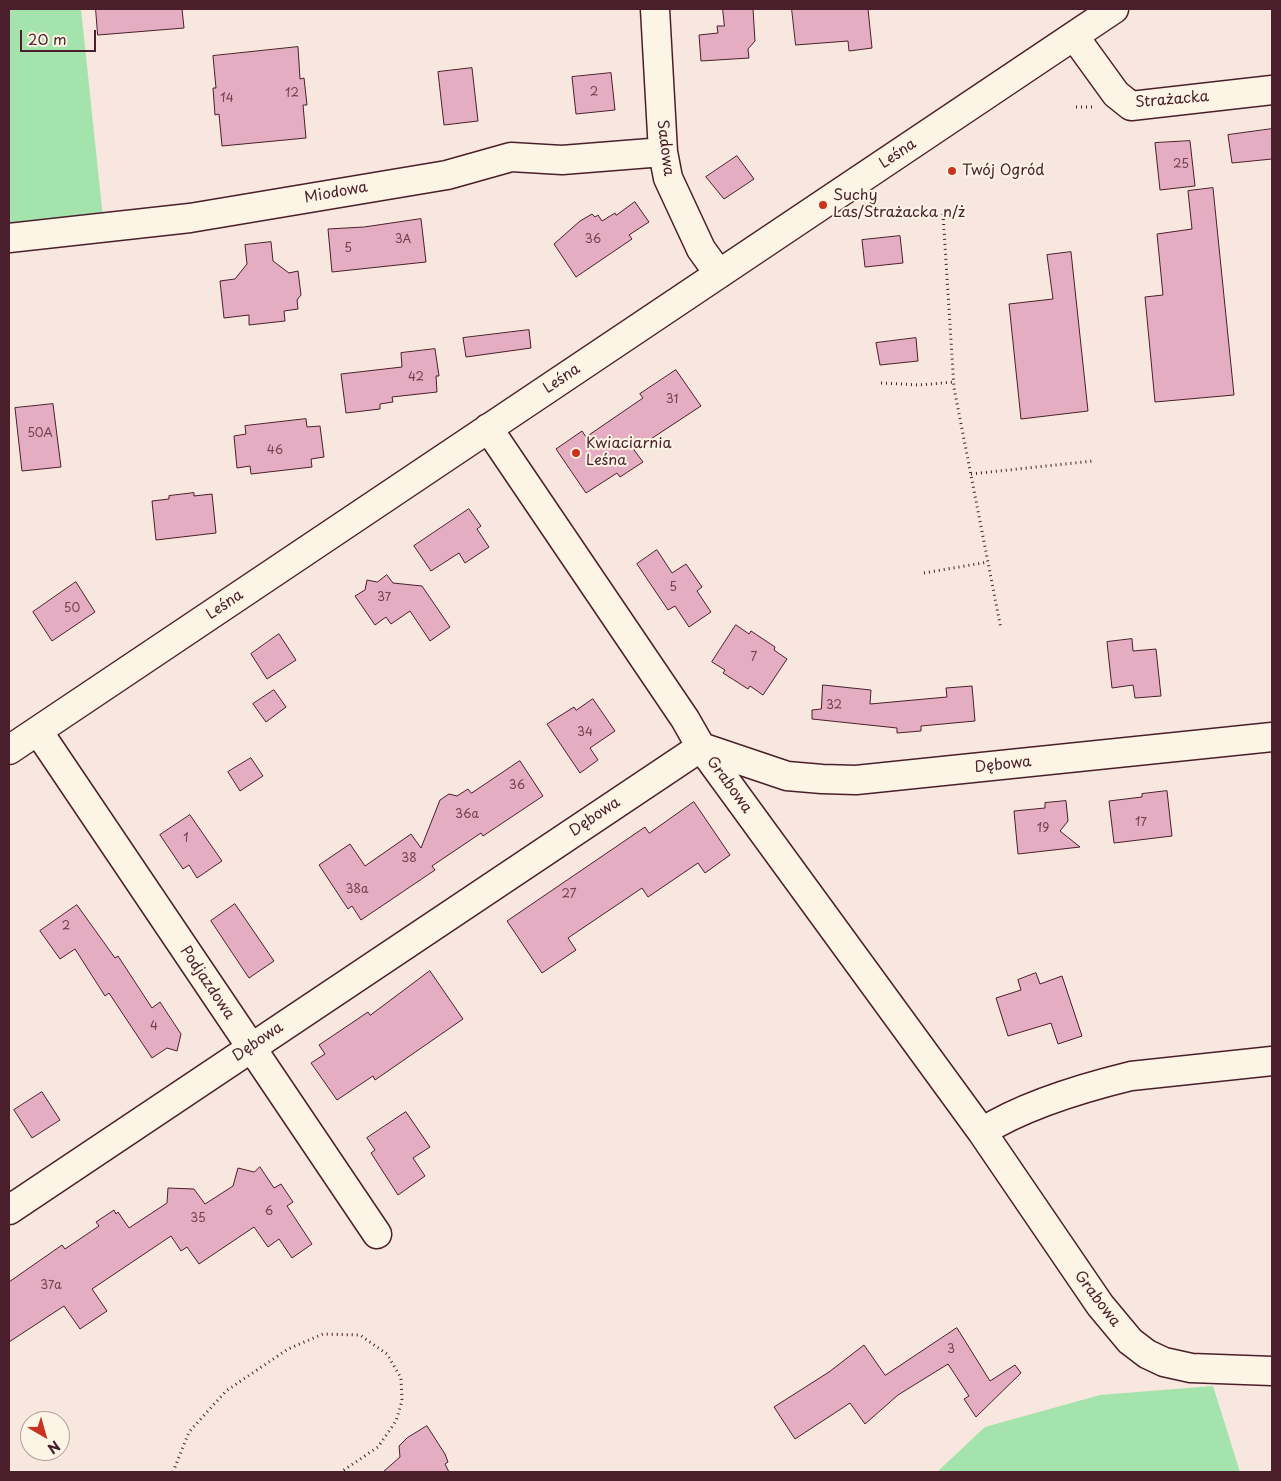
<!DOCTYPE html>
<html>
<head>
<meta charset="utf-8">
<style>
	body { margin:0 }
	#map { position:relative; width:1281px; height:1481px; overflow:hidden; background:#f7e7de; font-family:"Playpen Sans",sans-serif }
	canvas { display:block }
	.frame { position:absolute; inset:0; border:10px solid #4a1f2b; pointer-events:none }
	.north { position:absolute; left:20px; top:1411px; width:50px; height:50px; box-sizing:border-box; background:#fcf5e5; border:1px solid #b59f9b; border-radius:50%; rotate:142deg; font-size:14px; font-weight:700; line-height:20px; text-align:center; color:#4a1f2b }
	.north::after { content:''; display:block; margin:auto; width:18px; height:22px; background:#c8321e; clip-path:polygon(50% 0,100% 100%,50% 72%,0 100%) }
	.scale { position:absolute; left:20px; top:30px; width:76px; height:22px; box-sizing:border-box; border:2px solid #4a1f2b; border-top:0; padding-left:6px; font-size:15px; line-height:18px; white-space:nowrap; color:#4a1f2b; -webkit-text-stroke:4px #fcf5e5; paint-order:stroke }
</style>
</head>
<body>
<div id="map">
<canvas width="1281" height="1481"></canvas>
<div class="frame"></div>
<div class="north">N</div>
<div class="scale">20 m</div>
</div>
<script>
const ctx = document.querySelector('canvas').getContext('2d');
ctx.lineJoin = 'round';
function fill(path, color) { ctx.fillStyle = color; ctx.fill(path, 'evenodd'); }
function trace(path, color, width, dash) { ctx.strokeStyle = color; ctx.lineWidth = width; ctx.lineCap = dash ? 'butt' : 'round'; ctx.setLineDash(dash || []); ctx.stroke(path); }
function write(font, color, halo, rows, align = 'center') {
  ctx.font = font + ' "Playpen Sans",sans-serif'; ctx.lineWidth = 4; ctx.setLineDash([]); ctx.textBaseline = 'middle'; ctx.strokeStyle = halo; ctx.fillStyle = color; for (const [text, x, y, turn = 0] of rows) {
    ctx.save(); ctx.translate(x, y); ctx.rotate((+turn || 0) * Math.PI / 180); ctx.textAlign = isNaN(turn) ? turn : align; if (halo) ctx.strokeText(text, 0, 0); ctx.fillText(text, 0, 0); ctx.restore();
  }
}
const green = new Path2D(`
	M 9,9 L 81,9 L 103,218 L 9,227 Z
	M 1213,1386 L 1240,1472 L 937,1472 L 985,1427 L 1100,1395 Z`);
const building = new Path2D(`
	M 96,9 L 182,9 L 184,28 L 98,35 Z
	M 723,9 L 753,9 L 755,41 L 748,49 L 749,58 L 701,61 L 699,35 L 718,33 L 717,26 L 724,26 Z
	M 792,9 L 868,9 L 872,48 L 849,51 L 848,41 L 796,45 Z
	M 298,47 L 300,79 L 304,78 L 307,105 L 303,105 L 306,138 L 222,146 L 219,114 L 215,115 L 213,88 L 216,88 L 213,56 Z
	M 472,68 L 478,121 L 444,125 L 438,72 Z
	M 611,73 L 615,110 L 576,114 L 572,77 Z
	M 1272,129 L 1272,159 L 1232,163 L 1228,135 Z
	M 1190,141 L 1195,186 L 1160,190 L 1155,143 Z
	M 737,156 L 754,179 L 724,199 L 706,177 Z
	M 1213,188 L 1234,395 L 1155,402 L 1145,297 L 1163,295 L 1157,234 L 1192,229 L 1188,191 Z
	M 635,202 L 649,222 L 629,235 L 632,239 L 576,277 L 554,244 L 580,221 L 592,214 L 595,217 L 598,215 L 602,221 L 615,213 L 616,215 Z
	M 421,219 L 426,262 L 332,272 L 328,229 L 364,227 Z
	M 900,236 L 903,263 L 865,267 L 862,240 Z
	M 271,242 L 273,261 L 289,273 L 298,271 L 301,295 L 297,300 L 298,309 L 284,311 L 285,321 L 249,325 L 249,315 L 224,318 L 220,281 L 235,279 L 247,264 L 245,245 Z
	M 1071,252 L 1088,411 L 1021,419 L 1009,304 L 1053,299 L 1047,255 Z
	M 529,330 L 531,348 L 466,357 L 463,338 Z
	M 916,338 L 918,361 L 880,365 L 876,343 Z
	M 435,349 L 439,376 L 436,376 L 437,392 L 392,397 L 393,402 L 380,404 L 380,409 L 346,413 L 341,374 L 402,367 L 401,353 Z
	M 676,370 L 701,406 L 634,450 L 643,462 L 620,477 L 617,473 L 586,493 L 556,449 L 582,431 L 586,437 L 643,398 L 640,394 Z
	M 53,404 L 61,467 L 22,471 L 15,408 Z
	M 306,419 L 307,427 L 320,426 L 324,457 L 311,459 L 312,467 L 251,474 L 250,466 L 237,468 L 234,436 L 246,434 L 245,426 Z
	M 194,493 L 194,496 L 212,494 L 216,533 L 156,540 L 152,501 L 169,499 L 169,496 Z
	M 469,509 L 481,526 L 477,529 L 489,547 L 465,563 L 459,553 L 431,571 L 414,546 Z
	M 657,550 L 672,573 L 686,564 L 702,587 L 697,591 L 711,612 L 689,627 L 675,606 L 668,610 L 637,564 Z
	M 387,575 L 393,583 L 422,586 L 450,627 L 430,641 L 410,611 L 391,624 L 386,617 L 375,625 L 355,596 L 365,590 L 367,580 L 377,582 Z
	M 76,582 L 95,612 L 52,641 L 33,612 Z
	M 736,625 L 749,634 L 751,631 L 775,647 L 774,650 L 787,659 L 763,695 L 750,686 L 748,689 L 723,673 L 725,670 L 712,662 Z
	M 279,634 L 296,660 L 267,679 L 251,654 Z
	M 1132,639 L 1133,651 L 1156,649 L 1161,696 L 1135,698 L 1133,685 L 1112,688 L 1107,642 Z
	M 823,685 L 871,690 L 870,704 L 947,697 L 946,688 L 972,686 L 975,721 L 921,726 L 921,731 L 897,733 L 897,728 L 812,719 L 812,710 L 821,709 Z
	M 274,690 L 286,707 L 266,722 L 253,704 Z
	M 593,699 L 615,731 L 590,748 L 598,760 L 580,773 L 547,724 L 574,707 L 576,710 Z
	M 251,758 L 263,776 L 240,791 L 228,772 Z
	M 520,761 L 543,796 L 483,836 L 481,833 L 432,866 L 435,870 L 361,920 L 352,906 L 348,909 L 319,865 L 350,844 L 365,866 L 411,834 L 421,848 L 440,800 L 449,794 L 457,796 L 468,789 L 471,793 Z
	M 1167,791 L 1172,836 L 1114,843 L 1109,801 L 1142,797 L 1142,794 Z
	M 1066,801 L 1068,821 L 1060,831 L 1080,847 L 1018,854 L 1014,811 L 1045,808 L 1045,803 Z
	M 694,802 L 730,855 L 705,873 L 698,863 L 648,897 L 642,888 L 568,938 L 576,950 L 542,973 L 507,921 L 645,827 L 649,833 Z
	M 190,815 L 222,861 L 197,878 L 189,865 L 183,869 L 160,835 Z
	M 235,904 L 274,961 L 249,978 L 211,921 Z
	M 77,905 L 115,958 L 118,956 L 152,1008 L 160,1002 L 181,1034 L 177,1051 L 167,1048 L 152,1058 L 109,993 L 105,996 L 75,949 L 60,959 L 40,931 Z
	M 430,971 L 463,1019 L 375,1080 L 373,1076 L 337,1100 L 311,1063 L 325,1054 L 319,1045 L 368,1012 L 370,1015 Z
	M 1036,973 L 1040,984 L 1062,976 L 1082,1036 L 1058,1044 L 1051,1023 L 1008,1036 L 996,998 L 1021,990 L 1018,980 Z
	M 42,1092 L 60,1120 L 32,1138 L 14,1110 Z
	M 406,1112 L 430,1147 L 413,1158 L 425,1176 L 398,1195 L 371,1153 L 375,1150 L 367,1138 Z
	M 260,1167 L 274,1188 L 281,1184 L 293,1202 L 287,1206 L 312,1244 L 292,1258 L 279,1239 L 268,1247 L 254,1227 L 199,1264 L 187,1247 L 181,1251 L 171,1236 L 92,1289 L 107,1311 L 80,1329 L 64,1306 L 9,1342 L 9,1282 L 62,1245 L 65,1249 L 99,1226 L 96,1222 L 114,1210 L 116,1214 L 118,1212 L 129,1228 L 167,1203 L 168,1188 L 194,1189 L 205,1204 L 233,1186 L 238,1168 L 254,1172 Z
	M 957,1328 L 990,1381 L 1015,1365 L 1021,1373 L 976,1417 L 964,1399 L 969,1396 L 948,1364 L 898,1395 L 865,1424 L 850,1403 L 795,1439 L 774,1407 L 829,1372 L 864,1345 L 885,1375 Z
	M 427,1426 L 445,1454 L 448,1462 L 445,1464 L 449,1472 L 383,1472 L 400,1457 L 399,1446 L 407,1438 Z`);
const path = new Path2D(`
	M 1076,107 L 1093,107
	M 943,214 L 954,388 L 1001,629
	M 881,383 L 919,385 L 954,382
	M 971,474 L 1093,461
	M 924,573 L 988,562
	M 173,1472 L 189,1432 L 226,1391 L 288,1349 L 323,1334 L 360,1335 L 387,1354 L 401,1378 L 402,1401 L 396,1421 L 378,1447 L 341,1472`);
const minor = new Path2D(`
	M 655,9 L 663,152 L 668,178 L 701,249 L 719,274
	M 1074,36 L 1116,94 L 1131,106 L 1272,90
	M 9,238 L 190,218 L 447,175 L 511,157 L 562,160 L 663,152
	M 488,428 L 685,719 L 701,747 L 982,1132 L 1100,1305 L 1130,1341 L 1147,1354 L 1164,1362 L 1191,1368 L 1272,1371
	M 38,731 L 377,1234
	M 9,750 L 1114,9
	M 982,1132 C 1024,1105 1082,1088 1131,1076 L 1272,1061
	M 9,1210 L 701,747 L 787,776 L 822,779 L 856,780 L 1272,737`);
const markers = [
	[952,171,5,"#c8321e"],
	[823,205,5,"#c8321e"],
	[576,453,5,"#c8321e"]
];
const numberNames = [
	["2",594,93],
	["12",292,94],
	["14",227,99],
	["25",1181,165],
	["3A",403,240],
	["36",593,240],
	["5",348,249],
	["42",416,378],
	["31",672,400],
	["50A",40,434],
	["46",275,451],
	["5",673,588],
	["37",384,598],
	["50",72,609],
	["7",754,658],
	["32",834,706],
	["34",585,733],
	["36",517,786],
	["36a",467,815],
	["17",1141,823],
	["19",1043,829],
	["1",186,839],
	["38",409,859],
	["38a",357,890],
	["27",569,895],
	["2",66,927],
	["4",154,1027],
	["6",269,1212],
	["35",198,1219],
	["37a",51,1286],
	["3",951,1350]
];
const streetNames = [
	["Strażacka",1172,100,-5],
	["Sadowa",665,148,83],
	["Leśna",898,154,-34],
	["Miodowa",336,193,-10],
	["Leśna",562,379,-34],
	["Leśna",225,605,-34],
	["Dębowa",1003,765,-6],
	["Grabowa",729,785,54],
	["Dębowa",595,817,-34],
	["Podjazdowa",207,983,56],
	["Dębowa",258,1042,-34],
	["Grabowa",1097,1299,53]
];
const poiNames = [
	["Twój Ogród",962,171],
	["Suchy",833,196],
	["Las/Strażacka n/ż",833,213],
	["Kwiaciarnia",586,444],
	["Leśna",586,461]
];
fill(green, '#a4e3ab');
fill(building, '#e5adc1');
trace(building, '#4a1f2b', 1);
trace(minor, '#4a1f2b', 31);
trace(path, '#4a1f2b', 3, [1, 4]);
trace(minor, '#fcf5e5', 28);
for (const [x, y, r, color] of markers) { const dot = new Path2D(); dot.arc(x, y, r, 0, 2 * Math.PI); ctx.fillStyle = color; ctx.fill(dot); trace(dot, '#fcf5e5', 2); }
write('12px', '#714250', null, numberNames);
write('15px', '#4a1f2b', '#fcf5e5', streetNames);
write('15px', '#4a1f2b', '#fcf5e5', poiNames, 'left');
</script>
</body>
</html>
